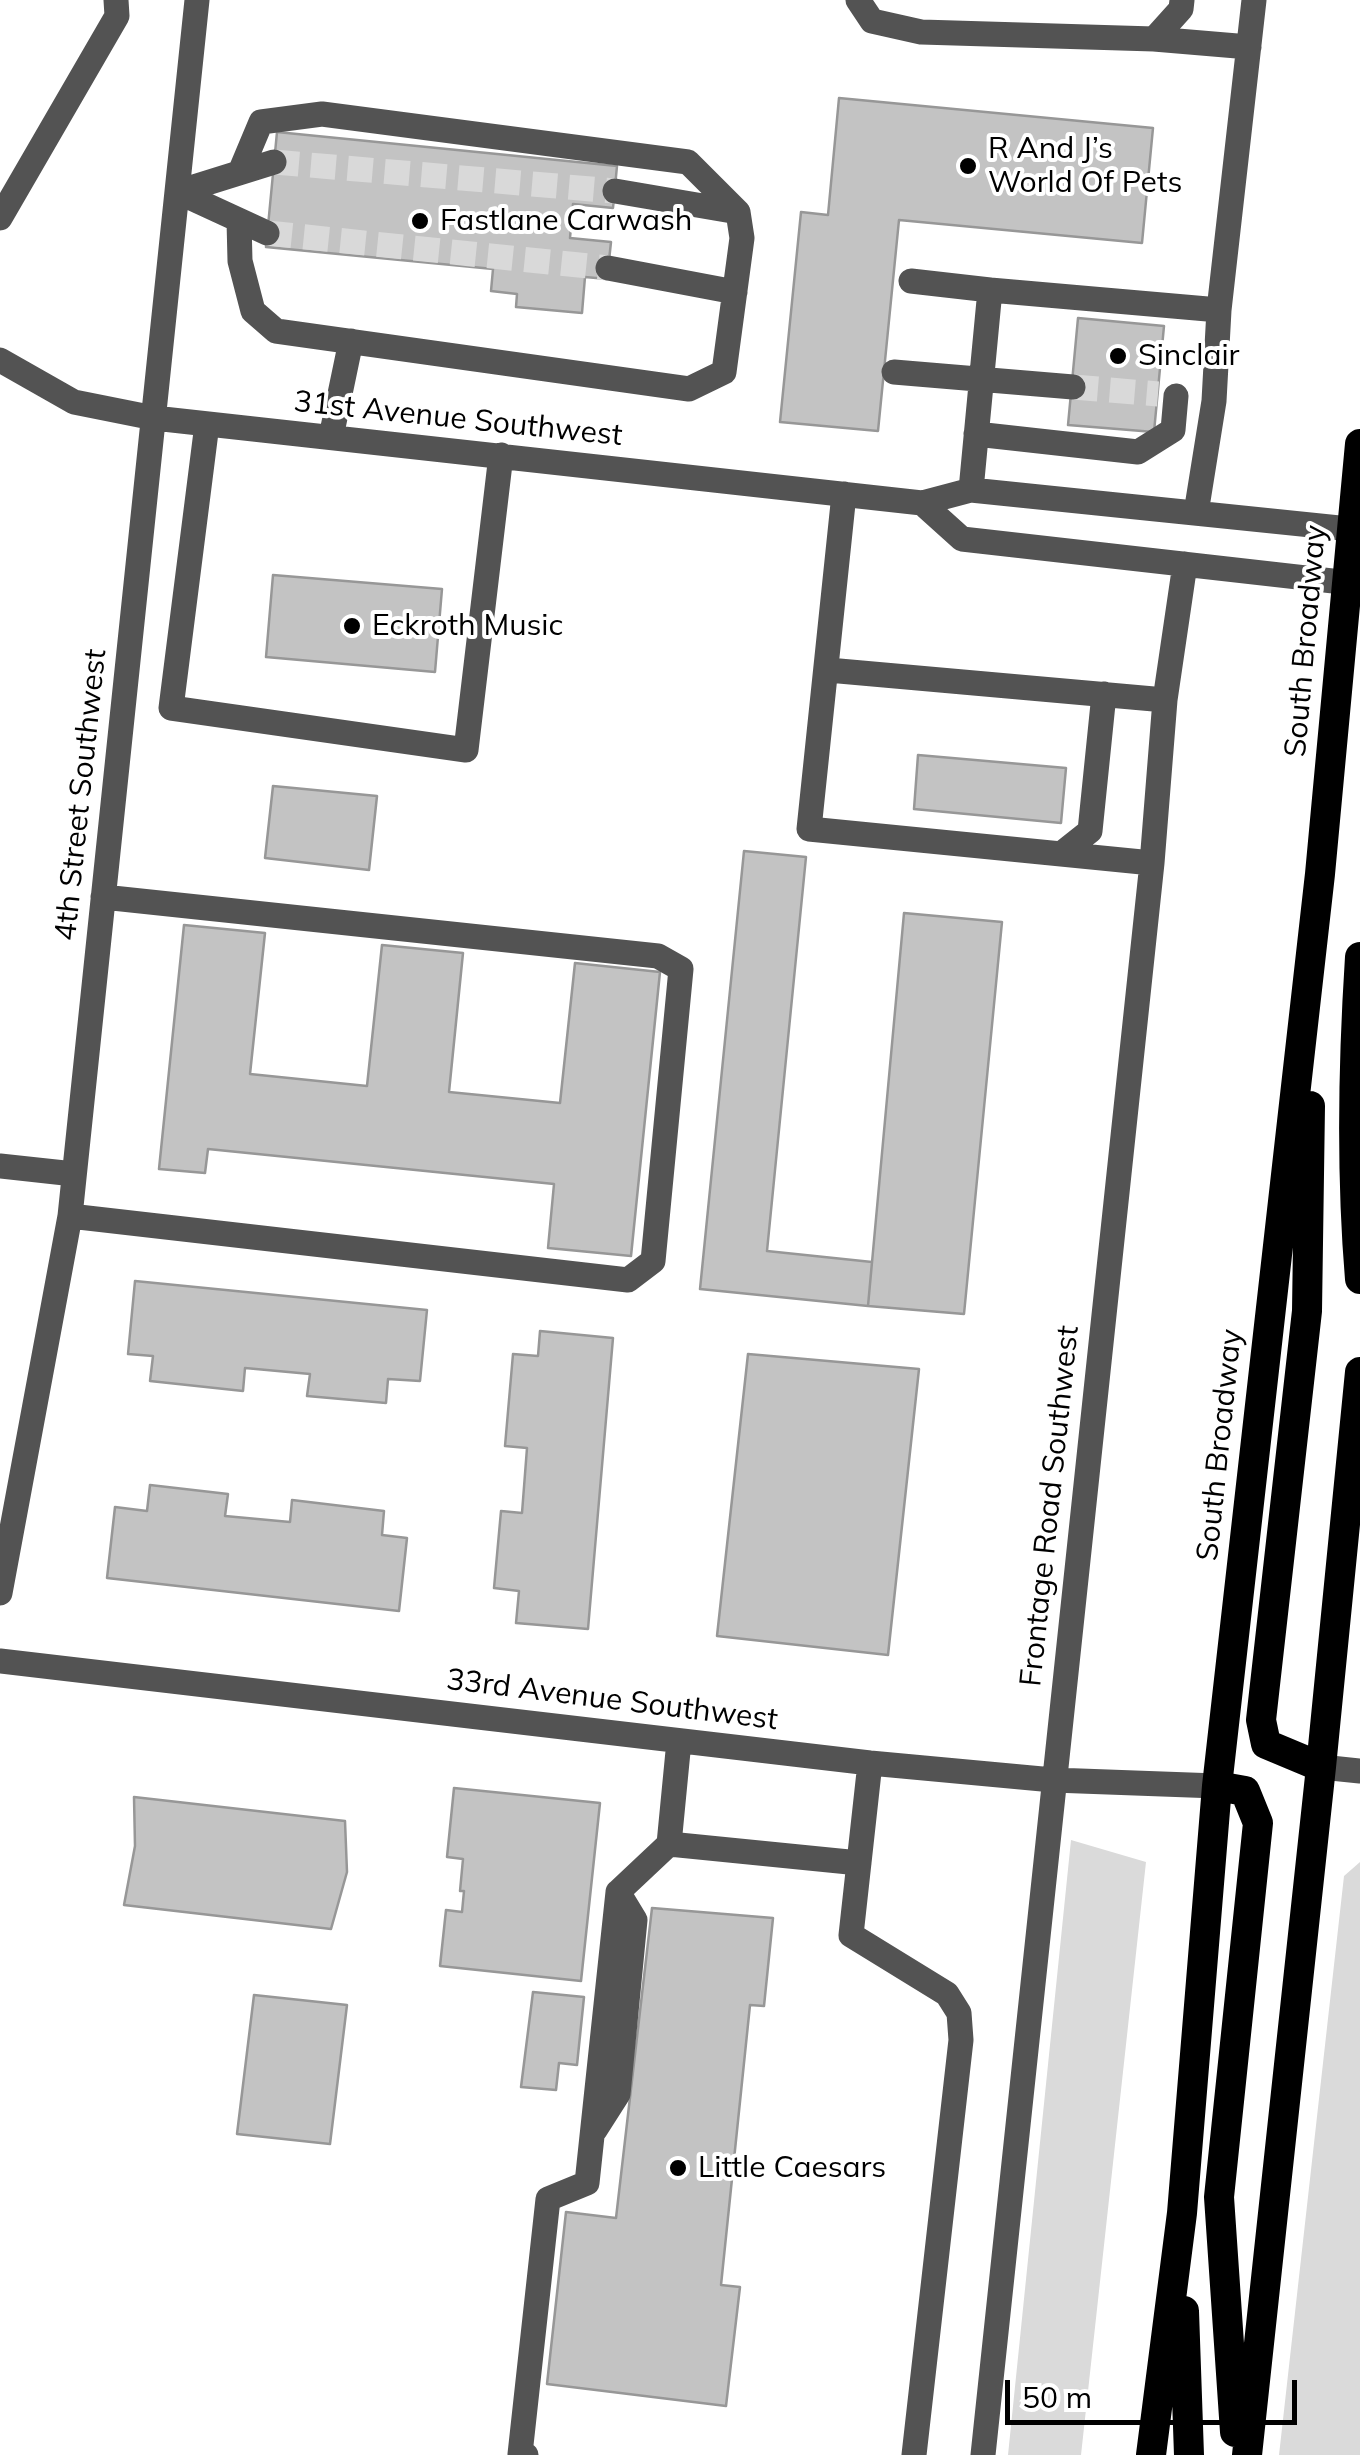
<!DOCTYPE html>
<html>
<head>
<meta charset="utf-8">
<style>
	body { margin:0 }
	#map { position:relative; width:1360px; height:2455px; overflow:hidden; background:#fff; font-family:Mulish,sans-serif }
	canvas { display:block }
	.scale { position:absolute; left:1005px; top:2380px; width:292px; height:45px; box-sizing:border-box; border:5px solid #000; border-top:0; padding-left:12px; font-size:30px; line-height:35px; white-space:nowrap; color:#000; -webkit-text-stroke:8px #fff; paint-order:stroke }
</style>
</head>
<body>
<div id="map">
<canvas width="1360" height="2455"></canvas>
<div class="scale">50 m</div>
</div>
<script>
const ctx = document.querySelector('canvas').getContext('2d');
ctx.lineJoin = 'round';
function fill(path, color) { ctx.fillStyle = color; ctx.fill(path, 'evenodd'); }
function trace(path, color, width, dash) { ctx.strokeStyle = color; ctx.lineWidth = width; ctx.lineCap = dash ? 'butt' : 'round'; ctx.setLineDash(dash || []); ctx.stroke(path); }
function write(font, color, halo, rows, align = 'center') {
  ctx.font = font + ' Mulish,sans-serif'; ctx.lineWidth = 8; ctx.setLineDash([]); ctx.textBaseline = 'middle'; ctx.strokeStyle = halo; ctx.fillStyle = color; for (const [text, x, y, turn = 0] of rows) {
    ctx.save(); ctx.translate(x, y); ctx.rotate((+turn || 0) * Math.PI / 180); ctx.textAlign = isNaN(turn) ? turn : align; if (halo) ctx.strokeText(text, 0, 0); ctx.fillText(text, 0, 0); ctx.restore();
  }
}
const green = new Path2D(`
	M 1071,1840 L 1146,1862 L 1081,2455 L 1008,2455 Z
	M 1360,1862 L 1360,2455 L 1279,2455 L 1344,1876 Z`);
const building = new Path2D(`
	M 839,98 L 1153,128 L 1142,243 L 899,220 L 878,431 L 780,422 L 801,212 L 828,215 Z
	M 277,132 L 617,166 L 613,208 L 573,204 L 570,238 L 611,242 L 607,279 L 585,277 L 582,313 L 516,307 L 517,294 L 491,291 L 493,269 L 266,247 Z
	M 1078,318 L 1164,326 L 1154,432 L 1068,425 Z
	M 273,575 L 442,589 L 435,672 L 266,657 Z
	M 918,755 L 1066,768 L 1061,823 L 914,809 Z
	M 273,786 L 377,796 L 369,870 L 265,858 Z
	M 744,851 L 806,857 L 767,1251 L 872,1262 L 868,1306 L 700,1289 Z
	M 904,913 L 1002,922 L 964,1314 L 868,1306 Z
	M 184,925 L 265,933 L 250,1074 L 367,1086 L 382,945 L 463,953 L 449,1092 L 560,1103 L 575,963 L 660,972 L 631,1256 L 548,1248 L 554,1184 L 208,1149 L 205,1173 L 159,1169 Z
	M 135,1281 L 427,1310 L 420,1381 L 388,1379 L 386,1403 L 307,1396 L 310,1374 L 245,1368 L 243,1391 L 150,1381 L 153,1356 L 128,1354 Z
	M 540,1331 L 613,1338 L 588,1629 L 516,1623 L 519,1591 L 494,1588 L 501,1511 L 522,1513 L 527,1448 L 505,1446 L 513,1354 L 538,1356 Z
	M 748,1354 L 919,1369 L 888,1655 L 717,1636 Z
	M 150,1485 L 228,1494 L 225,1516 L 290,1522 L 292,1500 L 384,1511 L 382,1535 L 407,1538 L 399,1611 L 107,1578 L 115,1507 L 147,1511 Z
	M 454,1788 L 600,1803 L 581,1981 L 440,1966 L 446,1910 L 462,1912 L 464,1891 L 460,1891 L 463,1859 L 447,1857 Z
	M 134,1797 L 345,1821 L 347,1872 L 331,1929 L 124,1905 L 135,1846 Z
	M 652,1908 L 773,1918 L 764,2006 L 750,2005 L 721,2285 L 740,2287 L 726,2406 L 547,2384 L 566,2212 L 616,2218 Z
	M 533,1992 L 584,1997 L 577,2065 L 559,2063 L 556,2090 L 521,2087 Z
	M 254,1995 L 347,2005 L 330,2144 L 237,2134 Z`);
const minorTunnel = new Path2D(`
	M 274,162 L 615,191
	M 267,233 L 608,268
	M 1073,387 L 1158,394`);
const minor = new Path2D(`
	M 858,0 L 872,21 L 921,32 L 1154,39 L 1249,47
	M 1154,39 L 1181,9 L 1182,0
	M 240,172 L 261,122 L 322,114 L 688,162 L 738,212
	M 178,192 L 274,162
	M 178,192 L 267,233
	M 0,218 L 117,16 L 116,0
	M 239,221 L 240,261 L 253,311 L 276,331 L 689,389 L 724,372 L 742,238 L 738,212 L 615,191
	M 608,268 L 735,292
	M 911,281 L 990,290
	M 0,360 L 74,402 L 154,418 L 922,503 L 971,490 L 1360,530
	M 894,372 L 1073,387
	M 207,424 L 171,708 L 466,750 L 501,455
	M 976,434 L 1138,452 L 1173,430 L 1176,396
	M 331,437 L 351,341
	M 971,490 L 990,290 L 1219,310
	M 844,494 L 809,829 L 1152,863
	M 922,503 L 962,539 L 1360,584
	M 1196,513 L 1214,401 L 1219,310 L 1254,0
	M 828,670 L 1165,700
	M 1061,854 L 1090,831 L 1104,694
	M 0,1166 L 74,1174
	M 70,1216 L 628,1280 L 653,1261 L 681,969 L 658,956 L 103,897
	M 0,1593 L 70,1216 L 197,0
	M 0,1661 L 870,1763 L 1053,1780 L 1217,1786
	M 870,1763 L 851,1935 L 947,1994 L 959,2013 L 961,2040 L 914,2455
	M 1321,1767 L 1360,1771
	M 669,1844 L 859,1863
	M 595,2130 L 618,2094 L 635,1920 L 618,1892
	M 526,2455 L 520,2454 L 548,2199 L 587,2183 L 618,1892 L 669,1844 L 679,1741
	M 983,2455 L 1152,863 L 1165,700 L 1185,564`);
const highway = new Path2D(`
	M 1360,957 C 1353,1065 1351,1172 1360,1279
	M 1310,1106 L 1307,1311 L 1261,1720 L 1266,1744 L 1321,1767
	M 1217,1786 L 1245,1791 L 1258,1823 L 1219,2197 L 1235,2432
	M 1184,2311 L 1189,2455
	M 1151,2455 L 1182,2213 L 1217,1786 L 1320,874 L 1360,444
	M 1247,2455 L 1321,1767 L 1360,1372`);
const markers = [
	[968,166,10,"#000"],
	[420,221,10,"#000"],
	[1118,356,10,"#000"],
	[352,626,10,"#000"],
	[678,2168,10,"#000"]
];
const poiNames = [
	["R And J’s",988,149],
	["World Of Pets",988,183],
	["Fastlane Carwash",440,221],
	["Sinclair",1138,356],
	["Eckroth Music",372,626],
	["Little Caesars",698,2168]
];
const streetNames = [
	["31st Avenue Southwest",458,419,6],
	["South Broadway",1306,641,-85],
	["4th Street Southwest",81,795,-84],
	["South Broadway",1220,1445,-84],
	["Frontage Road Southwest",1050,1506,-84],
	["33rd Avenue Southwest",612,1700,7]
];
fill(green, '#dadada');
fill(building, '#c3c3c3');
trace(building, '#979797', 2.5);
trace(minorTunnel, '#d9d9d9', 25, [25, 12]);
trace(minor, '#535353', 25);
trace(highway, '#000', 30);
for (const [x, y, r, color] of markers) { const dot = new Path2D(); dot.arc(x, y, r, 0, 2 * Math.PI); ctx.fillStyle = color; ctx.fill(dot); trace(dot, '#fff', 4); }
write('30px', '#000', '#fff', poiNames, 'left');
write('30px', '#000', '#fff', streetNames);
</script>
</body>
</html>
